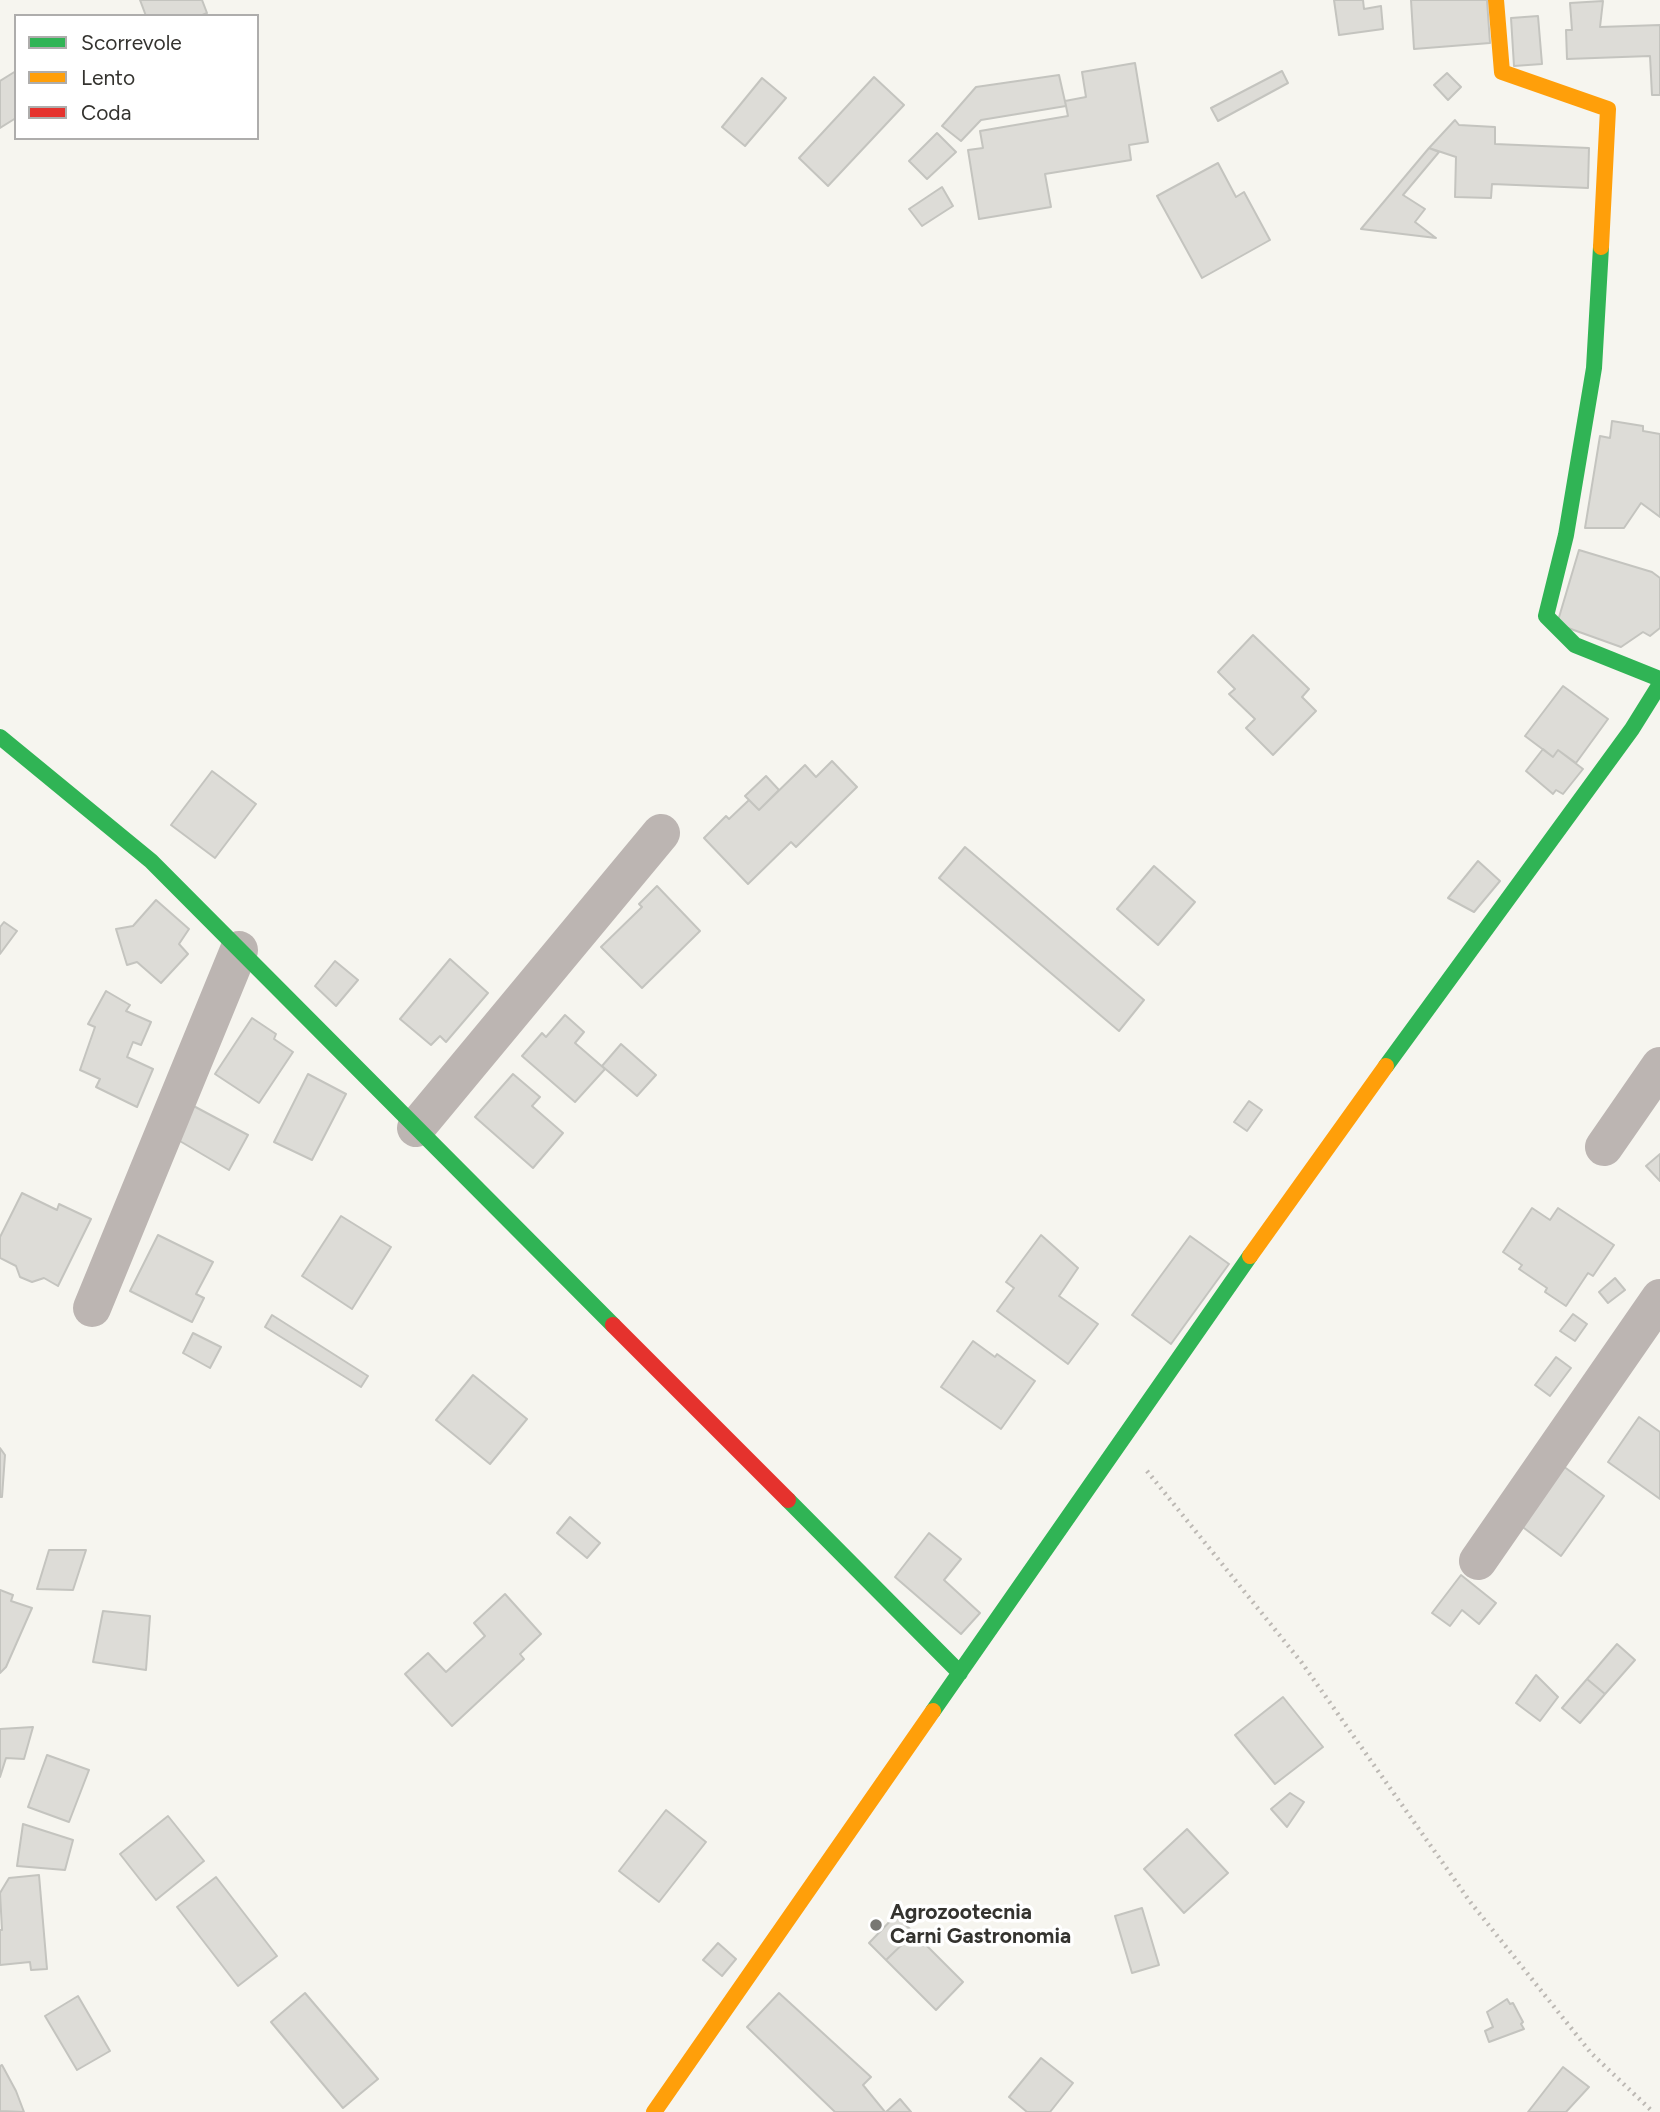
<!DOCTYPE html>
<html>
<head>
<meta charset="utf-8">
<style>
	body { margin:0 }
	#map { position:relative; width:1660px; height:2112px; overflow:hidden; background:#f6f5ef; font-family:Figtree,sans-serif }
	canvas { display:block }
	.legend { position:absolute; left:14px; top:14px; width:245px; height:126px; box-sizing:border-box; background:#fff; border:2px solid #aeadac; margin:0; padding:9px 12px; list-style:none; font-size:21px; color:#34332f }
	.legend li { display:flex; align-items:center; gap:14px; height:35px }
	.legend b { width:35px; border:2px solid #aeadac }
</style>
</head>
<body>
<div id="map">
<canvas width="1660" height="2112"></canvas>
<ul class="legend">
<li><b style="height:9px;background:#30b455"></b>Scorrevole</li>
<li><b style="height:9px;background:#ff9f0a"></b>Lento</li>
<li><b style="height:9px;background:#e5322d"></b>Coda</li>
</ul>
</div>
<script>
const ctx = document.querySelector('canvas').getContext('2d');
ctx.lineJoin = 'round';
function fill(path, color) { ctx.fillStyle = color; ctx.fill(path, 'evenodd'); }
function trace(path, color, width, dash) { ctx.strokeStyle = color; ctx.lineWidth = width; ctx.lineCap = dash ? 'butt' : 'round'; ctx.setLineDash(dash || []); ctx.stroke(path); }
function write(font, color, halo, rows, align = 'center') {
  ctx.font = font + ' Figtree,sans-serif'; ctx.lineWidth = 7; ctx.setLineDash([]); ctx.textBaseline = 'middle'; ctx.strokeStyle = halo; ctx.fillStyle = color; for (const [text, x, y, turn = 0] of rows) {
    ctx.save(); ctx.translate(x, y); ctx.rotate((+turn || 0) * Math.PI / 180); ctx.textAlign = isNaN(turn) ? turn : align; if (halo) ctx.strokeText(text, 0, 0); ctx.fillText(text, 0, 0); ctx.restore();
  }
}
const building = new Path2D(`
	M 140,0 L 202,0 L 207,13 L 200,16 L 146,16 Z
	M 1334,0 L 1363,0 L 1364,9 L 1381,6 L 1383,29 L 1339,35 Z
	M 1411,0 L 1487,0 L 1490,43 L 1414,49 Z
	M 1603,1 L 1600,27 L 1660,25 L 1660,95 L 1652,95 L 1650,56 L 1567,59 L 1566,30 L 1572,30 L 1570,3 Z
	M 1538,16 L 1542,64 L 1514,66 L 1511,18 Z
	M 1135,63 L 1148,142 L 1129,145 L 1131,160 L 1045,174 L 1051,207 L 979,219 L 968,150 L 983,148 L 980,131 L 1068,116 L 1065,101 L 1086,97 L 1082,72 Z
	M 16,71 L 16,118 L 0,128 L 0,81 Z
	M 1282,71 L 1288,83 L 1218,121 L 1211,108 Z
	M 1447,73 L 1461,87 L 1448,100 L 1434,85 Z
	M 1059,75 L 1066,106 L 981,120 L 961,141 L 942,126 L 976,87 Z
	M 874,77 L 904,105 L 828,186 L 799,158 Z
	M 762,78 L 786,98 L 745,146 L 722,127 Z
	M 1455,120 L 1459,125 L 1495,127 L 1495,144 L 1589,148 L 1588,188 L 1492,184 L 1491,198 L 1455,197 L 1456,157 L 1429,148 Z
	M 937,133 L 956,152 L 927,179 L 909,161 Z
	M 1429,148 L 1439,152 L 1403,195 L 1425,209 L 1415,222 L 1436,238 L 1361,229 Z
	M 1218,163 L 1236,197 L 1244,192 L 1270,240 L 1202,278 L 1157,196 Z
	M 942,187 L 953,206 L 922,226 L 909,209 Z
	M 1612,421 L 1643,426 L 1643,431 L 1660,434 L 1660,517 L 1641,503 L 1624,528 L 1585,528 L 1600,436 L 1610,438 Z
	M 1579,550 L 1652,572 L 1660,578 L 1660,628 L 1650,636 L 1643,632 L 1621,647 L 1557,624 Z
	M 1253,635 L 1309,689 L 1302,697 L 1316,711 L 1273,755 L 1246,728 L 1255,719 L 1229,694 L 1235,689 L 1218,672 Z
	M 1563,686 L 1608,719 L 1576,763 L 1558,750 L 1553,757 L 1525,736 Z
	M 1543,749 L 1553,757 L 1558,750 L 1583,769 L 1563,794 L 1556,790 L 1553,794 L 1526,771 Z
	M 832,761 L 857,787 L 796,847 L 791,842 L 748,884 L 704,838 L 726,816 L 729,819 L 749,800 L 759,810 L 805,765 L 816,777 Z
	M 212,771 L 256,804 L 215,858 L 171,825 Z
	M 766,776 L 779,790 L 759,810 L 745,796 Z
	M 965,847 L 1144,1000 L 1119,1031 L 939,878 Z
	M 1478,861 L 1500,881 L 1474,912 L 1448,898 Z
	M 1154,866 L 1195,902 L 1158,945 L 1117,909 Z
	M 657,886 L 700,931 L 642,988 L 601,947 L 642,907 L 639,904 Z
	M 156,900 L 189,929 L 179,944 L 188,954 L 161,983 L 137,962 L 127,965 L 116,929 L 133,926 Z
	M 4,922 L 17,931 L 0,954 L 0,927 Z
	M 450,959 L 488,993 L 446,1042 L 440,1036 L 431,1045 L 400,1019 Z
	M 335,961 L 358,980 L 336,1006 L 315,986 Z
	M 106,991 L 130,1005 L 126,1011 L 151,1022 L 141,1045 L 133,1042 L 127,1057 L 153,1069 L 137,1107 L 96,1087 L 100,1079 L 80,1070 L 95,1027 L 88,1024 Z
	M 565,1015 L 584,1032 L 575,1043 L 605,1069 L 575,1102 L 522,1056 L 542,1033 L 546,1037 Z
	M 252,1018 L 276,1034 L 274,1039 L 293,1052 L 259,1103 L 215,1074 Z
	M 621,1044 L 656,1075 L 637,1096 L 602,1066 Z
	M 308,1074 L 346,1094 L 312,1160 L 274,1142 Z
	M 513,1074 L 540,1097 L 532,1106 L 563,1133 L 533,1168 L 475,1117 Z
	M 1249,1101 L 1262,1110 L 1247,1131 L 1234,1122 Z
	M 188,1103 L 248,1135 L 229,1170 L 173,1137 Z
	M 1660,1154 L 1660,1181 L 1646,1166 Z
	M 22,1193 L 57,1210 L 59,1204 L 91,1219 L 58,1286 L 44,1278 L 32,1282 L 20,1277 L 16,1266 L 0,1258 L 0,1237 Z
	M 1532,1208 L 1550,1220 L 1558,1208 L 1614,1245 L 1593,1276 L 1588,1273 L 1566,1306 L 1545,1292 L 1547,1288 L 1519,1269 L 1522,1265 L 1503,1252 Z
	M 341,1216 L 391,1247 L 352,1309 L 302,1276 Z
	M 158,1235 L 213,1262 L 196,1294 L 204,1298 L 192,1322 L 130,1291 Z
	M 1041,1235 L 1078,1268 L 1059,1296 L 1098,1324 L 1068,1364 L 997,1311 L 1014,1288 L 1006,1282 Z
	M 1190,1236 L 1229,1264 L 1171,1344 L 1132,1315 Z
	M 1615,1278 L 1625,1290 L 1608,1303 L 1599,1292 Z
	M 1573,1314 L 1587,1324 L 1575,1341 L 1560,1331 Z
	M 272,1315 L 368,1376 L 361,1387 L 265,1327 Z
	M 193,1333 L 221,1347 L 210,1368 L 183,1353 Z
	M 973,1341 L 995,1357 L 997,1354 L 1035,1381 L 1001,1429 L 941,1387 Z
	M 1556,1357 L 1571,1368 L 1550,1396 L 1535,1385 Z
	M 473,1375 L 527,1419 L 490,1464 L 436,1420 Z
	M 1639,1417 L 1660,1432 L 1660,1499 L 1608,1462 Z
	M 0,1448 L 5,1455 L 2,1497 L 0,1497 Z
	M 1563,1466 L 1604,1496 L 1561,1556 L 1520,1525 Z
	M 570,1517 L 600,1543 L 587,1558 L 557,1533 Z
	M 929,1533 L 961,1559 L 944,1580 L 980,1613 L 961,1634 L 895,1577 Z
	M 49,1550 L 86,1550 L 73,1590 L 37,1589 Z
	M 1461,1575 L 1496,1603 L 1479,1624 L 1462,1610 L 1450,1626 L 1432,1613 Z
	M 0,1590 L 13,1595 L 11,1601 L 32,1608 L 6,1667 L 0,1673 Z
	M 505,1594 L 541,1634 L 520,1654 L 524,1659 L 452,1726 L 405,1674 L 428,1653 L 446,1672 L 485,1636 L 474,1623 Z
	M 103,1611 L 150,1616 L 146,1670 L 93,1662 Z
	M 1617,1644 L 1635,1660 L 1605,1694 L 1587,1679 Z
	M 1536,1675 L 1558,1697 L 1540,1721 L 1516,1703 Z
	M 1587,1679 L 1605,1694 L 1580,1723 L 1562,1708 Z
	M 1283,1697 L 1323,1747 L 1275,1784 L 1235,1735 Z
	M 33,1727 L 24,1759 L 6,1758 L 0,1777 L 0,1729 Z
	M 47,1755 L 89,1770 L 69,1822 L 28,1807 Z
	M 1290,1793 L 1304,1802 L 1287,1827 L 1271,1809 Z
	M 666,1810 L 706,1842 L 659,1902 L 619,1871 Z
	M 168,1816 L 204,1861 L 156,1900 L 120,1854 Z
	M 23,1824 L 73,1840 L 65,1870 L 17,1866 Z
	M 1187,1829 L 1228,1873 L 1184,1913 L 1144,1869 Z
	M 39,1875 L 47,1969 L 31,1970 L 30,1962 L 0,1965 L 0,1930 L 2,1930 L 0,1893 L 9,1878 Z
	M 216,1877 L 277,1956 L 238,1986 L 177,1907 Z
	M 1142,1908 L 1159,1965 L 1132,1973 L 1115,1916 Z
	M 896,1915 L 914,1933 L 886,1960 L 869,1943 Z
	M 914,1933 L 963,1982 L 936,2010 L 886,1960 Z
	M 718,1943 L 736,1959 L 722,1976 L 703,1960 Z
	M 305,1993 L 378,2079 L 343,2108 L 271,2022 Z
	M 779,1993 L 871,2077 L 863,2085 L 885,2112 L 835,2112 L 747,2027 Z
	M 78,1996 L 110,2051 L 77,2070 L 45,2016 Z
	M 1507,1999 L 1510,2004 L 1513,2003 L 1523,2022 L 1521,2024 L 1524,2029 L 1489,2042 L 1485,2031 L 1493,2027 L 1487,2012 Z
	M 1041,2058 L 1073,2083 L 1050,2112 L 1027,2112 L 1009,2097 Z
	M 2,2065 L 16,2091 L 24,2112 L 0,2111 L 0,2066 Z
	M 1563,2067 L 1589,2087 L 1566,2112 L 1528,2112 Z
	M 900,2099 L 911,2112 L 886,2112 Z`);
const path = new Path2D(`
	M 1147,1471 L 1302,1663 L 1471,1903 L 1591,2053 L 1653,2112`);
const street = new Path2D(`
	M 416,1128 L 661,833
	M 1604,1147 L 1660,1066
	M 92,1308 L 239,950
	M 1478,1561 L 1660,1298`);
const fast = new Path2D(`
	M 1601,247 L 1594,368 L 1566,535 L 1546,616 L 1575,645 L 1660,679
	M 0,737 L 151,861 L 613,1325
	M 1386,1066 L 1632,729 L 1660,684
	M 788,1500 L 960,1673
	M 933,1711 L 1250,1256`);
const slow = new Path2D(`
	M 1496,0 L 1502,72 L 1608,109 L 1601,247
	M 1250,1256 L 1386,1066
	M 654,2112 L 933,1711`);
const jam = new Path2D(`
	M 613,1325 L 788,1500`);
const markers = [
	[876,1925,7,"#787772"]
];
const poiNames = [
	["Agrozootecnia",890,1913],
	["Carni Gastronomia",890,1937]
];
fill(building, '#dddcd7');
trace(building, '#c4c4bf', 2);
trace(path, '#bdb9b4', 4.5, [2, 5]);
trace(street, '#bcb5b2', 38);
trace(fast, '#30b455', 16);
trace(slow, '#ff9f0a', 16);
trace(jam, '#e5322d', 16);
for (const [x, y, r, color] of markers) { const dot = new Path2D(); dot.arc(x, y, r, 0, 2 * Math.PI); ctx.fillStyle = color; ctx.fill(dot); trace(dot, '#fff', 2.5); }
write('bold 21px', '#34332f', '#fff', poiNames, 'left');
</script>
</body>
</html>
